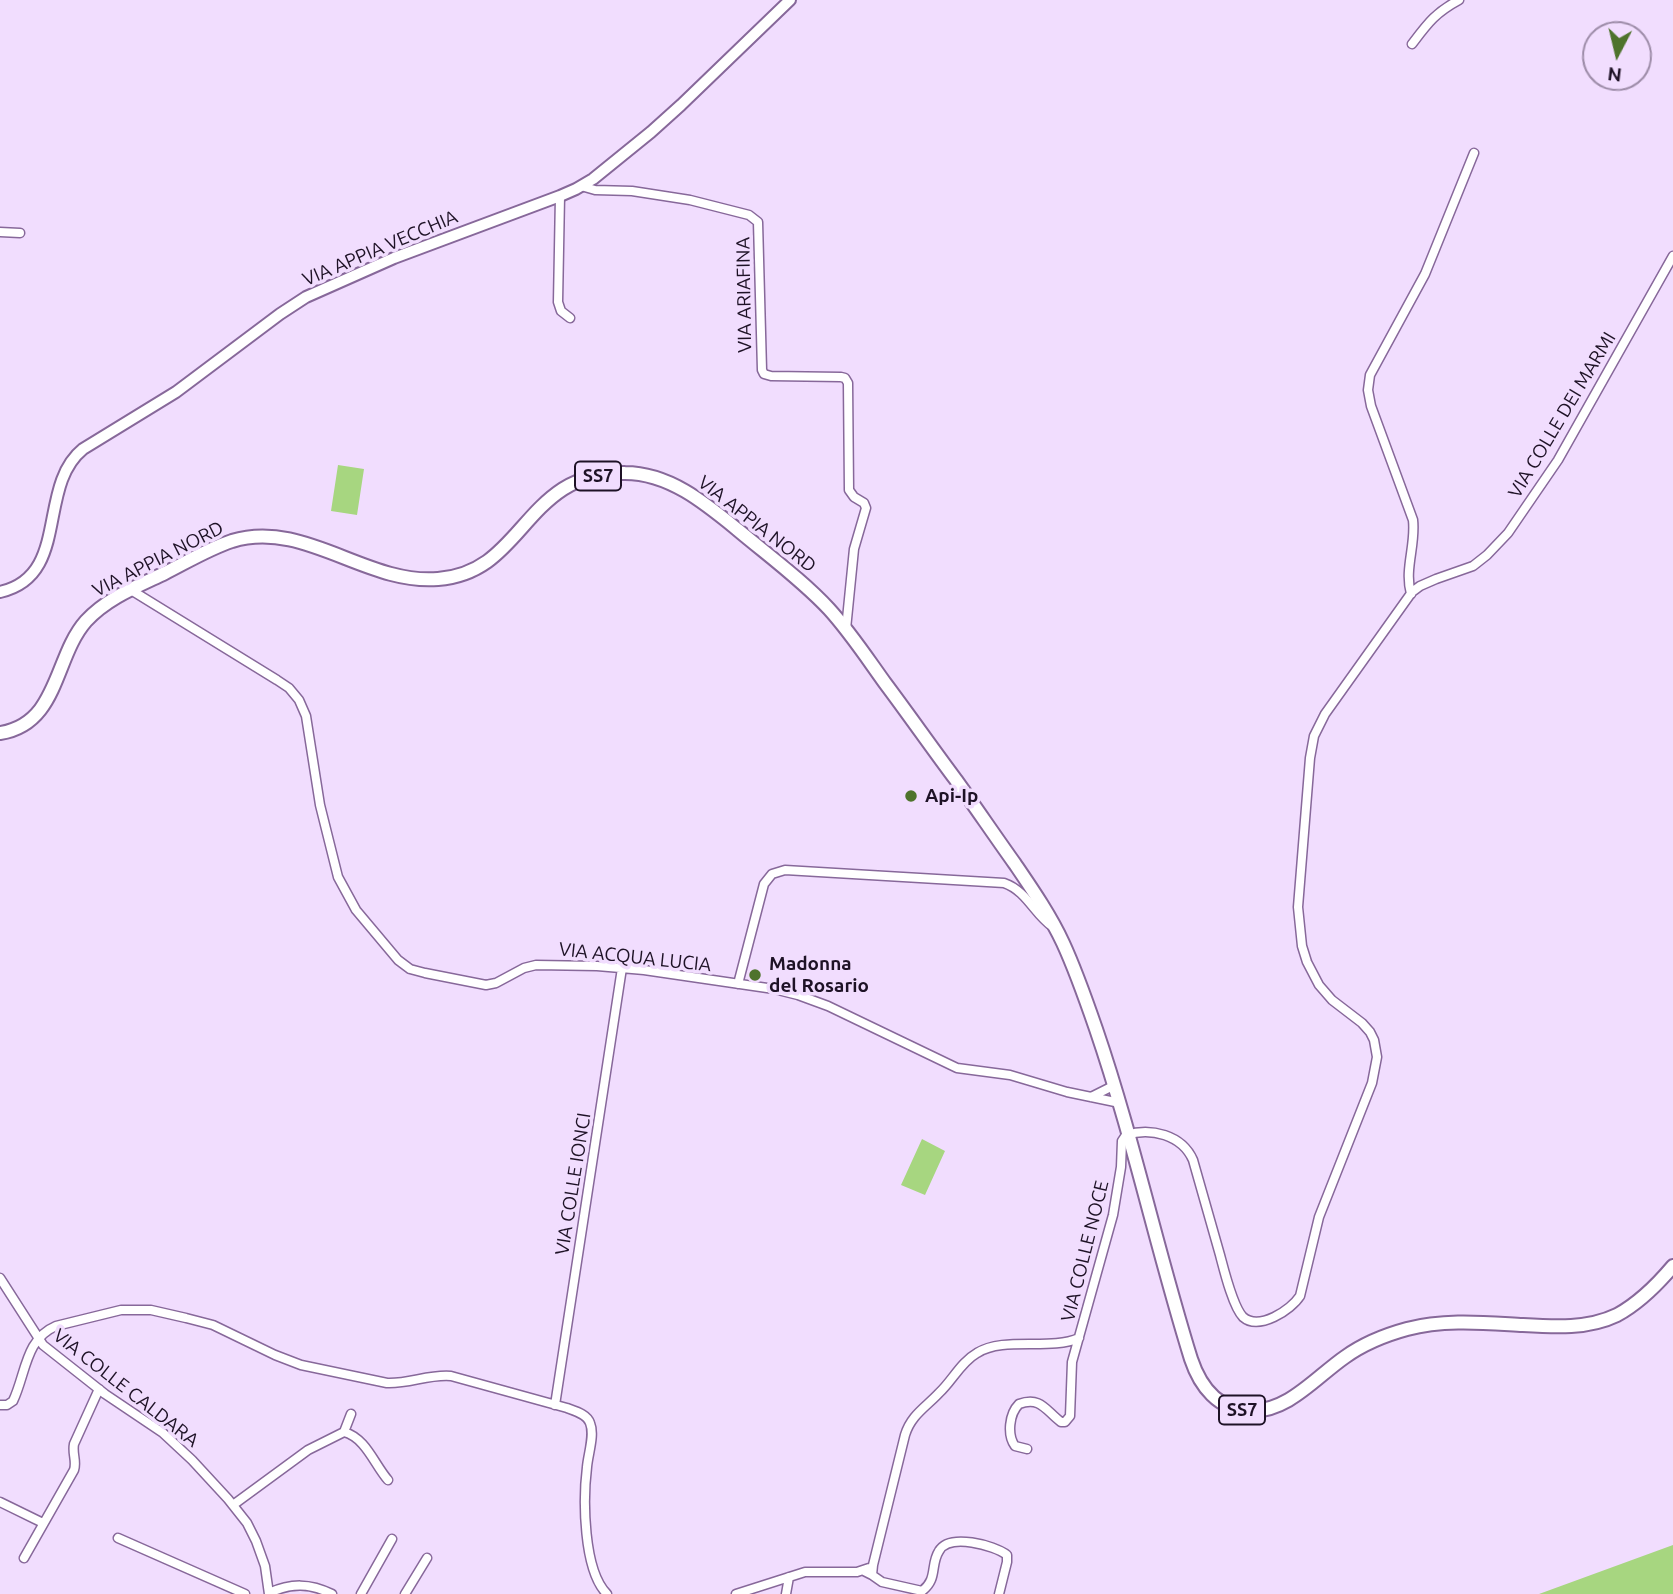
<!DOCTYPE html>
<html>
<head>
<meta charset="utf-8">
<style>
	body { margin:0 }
	#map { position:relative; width:1673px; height:1594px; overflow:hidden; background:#f1ddfe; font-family:Ubuntu,sans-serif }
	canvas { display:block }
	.north { position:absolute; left:1582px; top:21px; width:70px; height:70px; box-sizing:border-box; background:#f1ddfe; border:2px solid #9d8ca8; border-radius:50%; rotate:187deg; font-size:19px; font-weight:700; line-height:28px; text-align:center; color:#1e1226 }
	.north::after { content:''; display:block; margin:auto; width:24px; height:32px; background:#4e732c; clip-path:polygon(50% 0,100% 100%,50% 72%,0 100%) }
</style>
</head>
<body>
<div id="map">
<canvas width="1673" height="1594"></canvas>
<div class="north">N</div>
</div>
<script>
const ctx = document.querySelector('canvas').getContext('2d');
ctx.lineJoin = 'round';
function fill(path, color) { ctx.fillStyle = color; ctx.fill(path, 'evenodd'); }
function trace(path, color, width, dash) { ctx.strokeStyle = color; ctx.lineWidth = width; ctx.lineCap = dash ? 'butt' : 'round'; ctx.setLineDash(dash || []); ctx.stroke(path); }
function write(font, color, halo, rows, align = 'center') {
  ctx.font = font + ' Ubuntu,sans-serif'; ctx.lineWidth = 7; ctx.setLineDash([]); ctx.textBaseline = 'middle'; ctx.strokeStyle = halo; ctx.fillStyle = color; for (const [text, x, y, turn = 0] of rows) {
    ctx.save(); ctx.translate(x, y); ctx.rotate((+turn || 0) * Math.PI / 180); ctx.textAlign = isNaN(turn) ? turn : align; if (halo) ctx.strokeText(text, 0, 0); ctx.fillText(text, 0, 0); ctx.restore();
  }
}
const green = new Path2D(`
	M 338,465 L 364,469 L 357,515 L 331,511 Z
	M 922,1139 L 945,1151 L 925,1195 L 901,1185 Z
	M 1673,1545 L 1673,1594 L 1539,1594 Z`);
const street = new Path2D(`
	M 1412,44 C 1428,23 1435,13 1459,0
	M 581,186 L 595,190 L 632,191 L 690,200 L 749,215 L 758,222 L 762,370 L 764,374 L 771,376 L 841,377 L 845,378 L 848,383 L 849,490 L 854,497 L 864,503 L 866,508 L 854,549 L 846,629
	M 560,196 L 558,302 L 561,311 L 570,318
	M 0,232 L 20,233
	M 131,590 L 277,680 L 289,688 L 299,700 L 306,716 L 320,805 L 338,877 L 356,910 L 398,960 L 410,969 L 425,973 L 486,985 L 496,983 L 524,968 L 536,965 L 597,966 L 644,970 L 774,989 L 798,995 L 828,1006 L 957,1068 L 1010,1075 L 1067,1092 L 1120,1103
	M 1411,594 C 1404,569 1416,545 1413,520 L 1371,406 L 1368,390 L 1370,375 L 1425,274 L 1474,153
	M 738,984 L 764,884 L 772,874 L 785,870 L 1004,883 C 1027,891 1034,914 1053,927
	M 1091,1097 L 1115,1085
	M 0,1278 L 43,1345 L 105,1394 L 163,1433 L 192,1460 L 228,1499 L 247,1523 L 256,1541 L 265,1566 L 269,1594
	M 0,1405 L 7,1405 L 13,1401 C 26,1374 25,1339 56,1326 L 121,1310 L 151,1310 L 186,1318 L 213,1325 L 275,1355 L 301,1365 L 387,1383 C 409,1384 429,1374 451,1376 L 567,1408 C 575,1411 587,1414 590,1423 C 595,1435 588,1454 587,1467 C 583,1499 583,1570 607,1594
	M 555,1405 L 622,968
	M 344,1432 C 366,1438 374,1464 388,1480
	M 1027,1449 L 1015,1446 C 1007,1435 1009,1414 1019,1404 C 1041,1396 1046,1411 1061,1422 L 1065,1422 L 1070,1416 L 1072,1362 L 1113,1215 L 1121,1167 L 1122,1141 L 1126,1135 C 1151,1127 1182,1135 1193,1160 C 1202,1192 1211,1224 1220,1255 C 1224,1270 1233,1307 1243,1317 C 1259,1331 1291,1310 1300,1296 L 1319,1217 L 1372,1083 L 1377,1057 L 1374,1040 L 1370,1032 L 1362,1023 L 1332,1000 L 1319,985 L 1307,962 L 1302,946 L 1298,907 L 1310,758 L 1314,736 L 1325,714 L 1412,592 L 1420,586 L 1436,579 L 1473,566 L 1487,555 L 1508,533 L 1558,460 L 1673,256
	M 0,1502 L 43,1523
	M 233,1505 L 308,1450 L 344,1432 L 351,1414
	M 118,1538 L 245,1594
	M 24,1558 L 74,1470 C 77,1461 72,1454 74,1444 L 99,1389
	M 864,1571 L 872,1575 L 873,1565 L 905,1435 C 911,1415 926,1407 939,1393 C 952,1381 961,1362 977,1353 C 1004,1336 1050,1351 1079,1338
	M 872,1575 L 882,1582 L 922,1591 C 938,1579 930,1565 939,1551 C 949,1533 994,1545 1007,1555 L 1007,1562 L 999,1594
	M 269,1593 C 291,1583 310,1583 332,1594
	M 361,1594 L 392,1539
	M 405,1594 L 427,1558
	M 736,1594 L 805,1572 L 857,1572 L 869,1568
	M 786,1594 L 789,1577`);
const secondary = new Path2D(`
	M 0,592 C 71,576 36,487 83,449 L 176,392 L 280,314 L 306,297 L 394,258 L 560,196 L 576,189 L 593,179 L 651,132 L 681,105 L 790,0`);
const primary = new Path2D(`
	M 0,733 C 59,724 54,657 86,621 C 107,598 138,586 165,573 C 187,562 208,549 232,541 C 304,519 366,585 438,579 C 503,574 517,519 563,489 C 580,478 604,472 625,473 C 669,473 705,503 738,530 C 769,556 802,580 829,609 C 850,632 867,658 885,683 C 909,715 932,748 956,780 C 976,808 995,836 1015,864 C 1032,889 1050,915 1063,943 C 1076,971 1086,1000 1096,1029 C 1133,1137 1157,1250 1191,1359 C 1200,1386 1218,1410 1250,1411 C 1288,1412 1316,1377 1345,1357 C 1363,1344 1385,1335 1407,1329 C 1445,1319 1485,1323 1523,1325 C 1555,1327 1588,1329 1617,1315 C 1639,1303 1657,1285 1673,1266`);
const markers = [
	[911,796,7,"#4e732c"],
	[755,975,7,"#4e732c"]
];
const shields = [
	[598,476,46],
	[1242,1410,46]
];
const shieldNames = [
	["SS7",598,476],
	["SS7",1242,1410]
];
const streetNames = [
	["VIA APPIA VECCHIA",380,248,-23],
	["VIA ARIAFINA",744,295,-91],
	["VIA COLLE DEI MARMI",1562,415,-59],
	["VIA APPIA NORD",757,524,38],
	["VIA APPIA NORD",158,559,-27],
	["VIA ACQUA LUCIA",635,957,6],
	["VIA COLLE IONCI",573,1184,-81],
	["VIA COLLE NOCE",1085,1251,-76],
	["VIA COLLE CALDARA",126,1388,38]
];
const poiNames = [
	["Api-Ip",925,796],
	["Madonna",769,964],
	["del Rosario",769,986]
];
fill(green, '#a7d680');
trace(street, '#87689a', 11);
trace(secondary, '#87689a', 14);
trace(primary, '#87689a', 16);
trace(street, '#fff', 8);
trace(secondary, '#fff', 10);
trace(primary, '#fff', 12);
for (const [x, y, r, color] of markers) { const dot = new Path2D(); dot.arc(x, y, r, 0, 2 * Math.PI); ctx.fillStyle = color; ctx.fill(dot); trace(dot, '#f1ddfe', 2.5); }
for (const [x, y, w] of shields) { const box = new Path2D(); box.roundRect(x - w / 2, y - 14.5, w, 29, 5); ctx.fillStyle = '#f1ddfe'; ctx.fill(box); trace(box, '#1e1226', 2); }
write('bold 18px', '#1e1226', null, shieldNames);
write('19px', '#1e1226', '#f1ddfe', streetNames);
write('bold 19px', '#1e1226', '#f1ddfe', poiNames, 'left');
</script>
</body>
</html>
